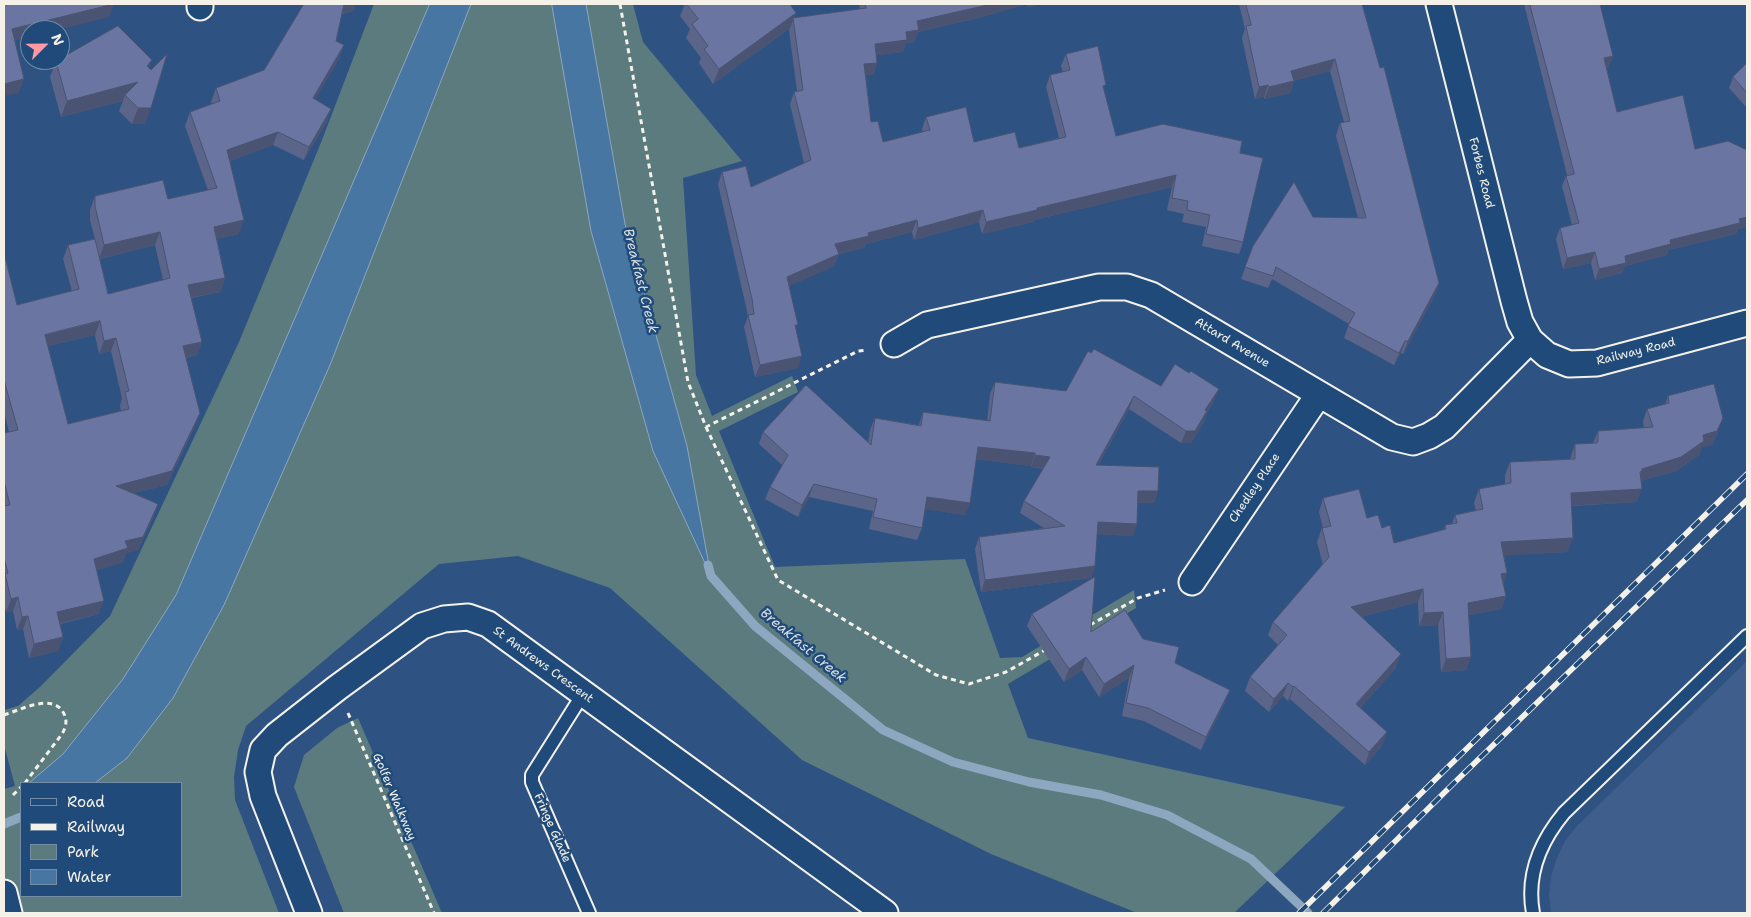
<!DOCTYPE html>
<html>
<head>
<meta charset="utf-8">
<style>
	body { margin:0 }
	#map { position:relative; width:1751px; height:917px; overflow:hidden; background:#2e5382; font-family:"Shantell Sans",sans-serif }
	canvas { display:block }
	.frame { position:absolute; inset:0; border:5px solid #f4f1e8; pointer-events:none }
	.legend { position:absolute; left:20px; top:782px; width:162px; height:115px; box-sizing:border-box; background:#1f4a7a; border:1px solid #748da6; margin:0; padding:6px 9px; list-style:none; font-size:15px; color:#f4f1e8 }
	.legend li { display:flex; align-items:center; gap:10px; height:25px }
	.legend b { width:25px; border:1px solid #748da6 }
	.north { position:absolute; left:20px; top:20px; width:50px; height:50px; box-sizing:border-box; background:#1f4a7a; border:1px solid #748da6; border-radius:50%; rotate:67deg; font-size:14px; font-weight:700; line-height:20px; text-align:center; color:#f4f1e8 }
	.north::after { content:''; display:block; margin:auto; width:18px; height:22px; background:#ff9aa2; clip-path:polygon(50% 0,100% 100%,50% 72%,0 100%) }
</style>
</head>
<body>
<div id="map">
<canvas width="1751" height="917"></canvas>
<div class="frame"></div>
<ul class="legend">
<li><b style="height:6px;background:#1f4a7a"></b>Road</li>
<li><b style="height:6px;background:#f4f1e8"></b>Railway</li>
<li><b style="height:14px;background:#5b7b7f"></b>Park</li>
<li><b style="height:14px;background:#4776a3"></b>Water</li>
</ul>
<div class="north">N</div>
</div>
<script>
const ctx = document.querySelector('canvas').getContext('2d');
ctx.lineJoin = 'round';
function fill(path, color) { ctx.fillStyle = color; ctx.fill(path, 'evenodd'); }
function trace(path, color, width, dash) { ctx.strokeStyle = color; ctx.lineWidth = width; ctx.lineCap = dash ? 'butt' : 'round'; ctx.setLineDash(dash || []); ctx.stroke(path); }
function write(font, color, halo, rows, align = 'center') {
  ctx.font = font + ' "Shantell Sans",sans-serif'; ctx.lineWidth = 5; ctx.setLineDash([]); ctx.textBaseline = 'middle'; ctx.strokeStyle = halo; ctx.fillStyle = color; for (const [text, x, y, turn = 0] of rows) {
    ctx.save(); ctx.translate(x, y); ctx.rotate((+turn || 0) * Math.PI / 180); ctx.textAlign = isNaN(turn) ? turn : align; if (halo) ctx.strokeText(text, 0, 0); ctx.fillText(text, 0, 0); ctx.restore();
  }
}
const built = new Path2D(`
	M 1747,661 L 1747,913 L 1551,913 L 1549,895 L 1551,876 L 1557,858 L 1565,841 L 1577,826 Z`);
const green = new Path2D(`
	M 374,4 L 633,4 L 643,42 L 742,161 L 683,178 L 696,375 L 712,416 L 792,376 L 798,392 L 719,431 L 775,567 L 965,559 L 1000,658 L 1022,657 L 1134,590 L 1136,608 L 1008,684 L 1028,738 L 1345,807 L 1234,913 L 1137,913 L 991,854 L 802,760 L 610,588 L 518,556 L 439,564 L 246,726 L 238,750 L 234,777 L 235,800 L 279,913 L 4,913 L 4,789 L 15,786 L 4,745 L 4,710 L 18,706 L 40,687 L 110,616 L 239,342 L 322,140 ZM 21,783 L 181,783 L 181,896 L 21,896 Z
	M 358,718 L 442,913 L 344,913 L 294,787 L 304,755 L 337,728 Z`);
const water = new Path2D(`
	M 430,4 L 471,4 L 330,365 L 224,605 L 173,698 L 127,758 L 95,783 L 29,783 L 63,754 L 123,679 L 176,595 Z
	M 552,4 L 586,4 L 625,224 L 687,446 L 711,576 L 653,451 L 591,231 Z`);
const stream = new Path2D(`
	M 708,565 L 711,576 L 755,626 L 883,730 L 953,762 L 1029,782 L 1101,795 L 1167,815 L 1251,859 L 1308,913
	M 4,824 L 21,817`);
const path = new Path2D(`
	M 620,4 L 688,382 L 706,427 L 858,351 L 867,350
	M 706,427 L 778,580 L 936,675 L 969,684 L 1006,672 L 1047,649
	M 1090,625 L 1138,598 L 1165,590
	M 348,713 L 434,913
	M 4,715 C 20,710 52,693 63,712 C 68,720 66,727 62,734 L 25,783
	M 13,795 L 21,787`);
const service = new Path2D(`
	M 583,694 L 532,775 L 532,782 L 589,913
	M 1533,913 C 1526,875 1540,842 1564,813 L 1747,636`);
const minor = new Path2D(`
	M 200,4 L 200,7
	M 1439,4 L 1514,301 L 1520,322 L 1530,340 L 1547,355 L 1569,364 L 1597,363 L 1747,323
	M 894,344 L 927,325 L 1099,287 L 1127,287 L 1151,295 L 1392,437 L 1413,442 L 1429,436 L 1444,427 L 1530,340
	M 1192,582 L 1319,394
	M 4,893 L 9,913
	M 309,913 L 263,796 L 258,772 L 263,750 L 277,735 L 337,688 L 422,626 L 444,619 L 468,617 L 488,624 L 885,913`);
const rail = new Path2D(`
	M 1299,913 L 1747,474
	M 1323,913 L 1454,783 L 1747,500`);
const wall = new Path2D(`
	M 304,4 L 356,4 L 353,11 L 342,14 L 336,41 L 344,45 L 339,59 L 315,99 L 331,109 L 326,123 L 304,160 L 273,145 L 230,161 L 239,234 L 217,239 L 225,278 L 220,292 L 191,298 L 202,342 L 197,355 L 186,358 L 195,426 L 167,485 L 134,493 L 158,504 L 153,518 L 138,550 L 126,553 L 123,562 L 97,570 L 99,614 L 60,624 L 63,637 L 58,651 L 29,658 L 23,629 L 17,630 L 13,611 L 6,612 L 4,603 L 4,433 L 9,432 L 4,411 L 4,253 L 17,305 L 72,291 L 63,259 L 68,245 L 95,239 L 90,220 L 90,210 L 95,196 L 168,199 L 208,190 L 185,126 L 190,112 L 212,104 L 211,102 L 216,88 L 264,70 ZM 155,245 L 163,280 L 108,294 L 100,259 ZM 95,335 L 99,354 L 111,351 L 122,398 L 120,406 L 121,411 L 68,424 L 48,346 Z
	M 685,4 L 790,4 L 796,13 L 794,18 L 860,9 L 859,4 L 1042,4 L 1028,7 L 1027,4 L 982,17 L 918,32 L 914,42 L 906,43 L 903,52 L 876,55 L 877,63 L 873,75 L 866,75 L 871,122 L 883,142 L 923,132 L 922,129 L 926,117 L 974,142 L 1019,148 L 1059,138 L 1046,87 L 1050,75 L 1063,72 L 1061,66 L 1066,54 L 1104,91 L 1116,136 L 1240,153 L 1243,242 L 1239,254 L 1202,246 L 1206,227 L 1182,222 L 1184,214 L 1167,210 L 1172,187 L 1034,220 L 1033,222 L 982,234 L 979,222 L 914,240 L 912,232 L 866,244 L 864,248 L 839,254 L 834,266 L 789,286 L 796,329 L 798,368 L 755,377 L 744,327 L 748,316 L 747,311 L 718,184 L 722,172 L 751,187 L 804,163 L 790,104 L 794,92 L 797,91 L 789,30 L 790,28 L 713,84 L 699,63 L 701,58 L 686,38 L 690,29 L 680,16 Z
	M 1239,4 L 1362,4 L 1439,283 L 1435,295 L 1403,354 L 1401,353 L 1394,365 L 1344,338 L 1349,324 L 1272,279 L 1268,288 L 1241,279 L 1253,246 L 1313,217 L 1358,218 L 1336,136 L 1340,123 L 1344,122 L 1330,71 L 1294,81 L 1290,93 L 1264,99 L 1264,97 L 1255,99 L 1242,38 L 1245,29 Z
	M 1524,4 L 1600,4 L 1609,67 L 1606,68 L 1617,112 L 1695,149 L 1737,230 L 1736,234 L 1668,250 L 1667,255 L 1625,266 L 1622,273 L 1595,280 L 1591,263 L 1563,269 L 1556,239 L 1560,228 L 1572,225 L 1562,186 L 1566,176 L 1567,175 Z
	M 56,61 L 149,68 L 145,124 L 132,124 L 119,111 L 123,101 L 61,117 L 50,77 Z
	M 1747,63 L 1747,108 L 1729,88 L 1733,77 Z
	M 995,382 L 1066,391 L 1161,386 L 1214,401 L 1207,413 L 1203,423 L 1191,443 L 1181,443 L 1129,409 L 1098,465 L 1158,491 L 1154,503 L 1138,503 L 1133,536 L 1097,534 L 1095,566 L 1091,578 L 981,592 L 975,549 L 979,537 L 1044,528 L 1020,513 L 1024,501 L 1043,469 L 1031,467 L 1031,466 L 976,459 L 970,503 L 965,515 L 925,509 L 922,528 L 917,540 L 869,529 L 873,511 L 809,497 L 798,517 L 765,499 L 770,487 L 782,465 L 759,444 L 763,432 L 868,443 L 870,430 L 875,418 L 919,425 L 923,412 L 987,421 L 990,394 Z
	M 1668,396 L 1718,432 L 1712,445 L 1702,447 L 1699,455 L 1676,471 L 1641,481 L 1637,502 L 1572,506 L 1568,552 L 1504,555 L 1507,573 L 1503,584 L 1506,596 L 1501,609 L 1469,615 L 1471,657 L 1466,670 L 1441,672 L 1438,625 L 1419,626 L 1418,602 L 1361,617 L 1396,668 L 1360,708 L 1382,746 L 1365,765 L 1290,699 L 1288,701 L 1283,696 L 1269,712 L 1245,691 L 1250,677 L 1278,645 L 1268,635 L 1273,622 L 1323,565 L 1317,542 L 1322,528 L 1323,528 L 1319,512 L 1323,498 L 1367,518 L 1382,528 L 1394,543 L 1444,530 L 1445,525 L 1452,524 L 1455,515 L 1476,511 L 1474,503 L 1479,489 L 1505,484 L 1505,475 L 1510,462 L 1570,459 L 1575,444 L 1593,443 L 1598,431 L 1644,428 L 1643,422 L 1647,409 L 1665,404 Z
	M 1032,614 L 1091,632 L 1143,639 L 1175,663 L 1225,703 L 1201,750 L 1144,721 L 1122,716 L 1129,678 L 1099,697 L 1082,670 L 1064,682 L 1027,626 Z`);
const shadedWall = new Path2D(`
	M 114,4 L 109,17 L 57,30 L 30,30 L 30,37 L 7,42 L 12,29 Z
	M 344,4 L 356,4 L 353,11 L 340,14 Z
	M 992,4 L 1027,4 L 982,17 L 918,32 L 914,42 L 906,43 L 903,52 L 871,56 L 875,44 L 906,32 L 917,21 Z
	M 1029,4 L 1042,4 L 1028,7 Z
	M 796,13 L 790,28 L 713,84 L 719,69 Z
	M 344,45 L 339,59 L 308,112 L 313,98 Z
	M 1613,56 L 1609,67 L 1600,69 L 1604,58 Z
	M 1335,59 L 1330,71 L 1294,81 L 1290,93 L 1264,99 L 1269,87 L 1291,71 Z
	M 152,60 L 146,76 L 147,66 Z
	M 877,63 L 873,75 L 860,76 L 864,64 Z
	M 24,79 L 19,93 L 4,96 L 4,84 Z
	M 138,82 L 125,95 L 123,101 L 61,117 L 67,101 Z
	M 1268,85 L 1264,97 L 1255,99 L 1259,87 Z
	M 138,108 L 151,108 L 145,124 L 132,124 Z
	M 331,109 L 326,123 L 304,160 L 309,147 Z
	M 278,132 L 273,145 L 222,164 L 227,150 Z
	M 1176,175 L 1172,187 L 1034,220 L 1033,222 L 982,234 L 986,222 L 1037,208 Z
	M 983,210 L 979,222 L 914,240 L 918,228 Z
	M 1747,217 L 1747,227 L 1737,230 L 1736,234 L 1668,250 L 1667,255 L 1625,266 L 1622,273 L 1595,280 L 1599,269 L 1625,256 L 1670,240 Z
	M 244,220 L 239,234 L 209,241 L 214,227 Z
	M 917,220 L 912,232 L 866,244 L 864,248 L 830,256 L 835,244 L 868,233 Z
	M 160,232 L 155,245 L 99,259 L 104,245 Z
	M 1595,252 L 1591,263 L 1563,269 L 1567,258 Z
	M 839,254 L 834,266 L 783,289 L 787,277 Z
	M 225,278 L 220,292 L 183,299 L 188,285 Z
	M 1439,283 L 1435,295 L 1403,354 L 1408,341 Z
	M 100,321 L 95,335 L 40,348 L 45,335 Z
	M 116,338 L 111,351 L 99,354 L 104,341 Z
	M 1405,341 L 1401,353 L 1394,365 L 1399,353 Z
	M 202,342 L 197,355 L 178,360 L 183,346 Z
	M 802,356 L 798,368 L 755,377 L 760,365 Z
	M 1219,389 L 1214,401 L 1207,413 L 1203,423 L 1191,443 L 1181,443 L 1186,431 L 1205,410 Z
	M 1134,396 L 1129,409 L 1091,477 L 1096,465 Z
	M 200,413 L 195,426 L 167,485 L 111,499 L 116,486 Z
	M 1723,418 L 1718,432 L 1712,445 L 1702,447 L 1699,455 L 1676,471 L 1638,482 L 1637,485 L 1642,469 L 1703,435 Z
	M 978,447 L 1035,453 L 1031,466 L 973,459 Z
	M 1035,455 L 1050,457 L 1045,469 L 1031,467 Z
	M 814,484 L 809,497 L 798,517 L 802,505 Z
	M 1642,489 L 1637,502 L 1566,506 L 1571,493 Z
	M 1138,491 L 1158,491 L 1154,503 L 1134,503 Z
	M 927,497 L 970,503 L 965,515 L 923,509 Z
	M 158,504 L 153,518 L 138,550 L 126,553 L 123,562 L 89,573 L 94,559 L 125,541 Z
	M 1098,522 L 1137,524 L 1133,536 L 1093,534 Z
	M 1573,538 L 1568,552 L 1496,556 L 1501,542 Z
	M 1095,566 L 1091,578 L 981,592 L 985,580 Z
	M 1507,573 L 1502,586 L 1501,574 Z
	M 1423,589 L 1418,602 L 1346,621 L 1351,607 Z
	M 1506,596 L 1501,609 L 1463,616 L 1468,603 Z
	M 18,597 L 13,611 L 6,612 L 11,599 Z
	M 104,601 L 99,614 L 52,625 L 57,612 Z
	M 1443,612 L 1438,625 L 1419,626 L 1424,613 Z
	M 28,616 L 23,629 L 17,630 L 22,617 Z
	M 63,637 L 58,651 L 29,658 L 34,644 Z
	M 1401,654 L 1396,668 L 1351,718 L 1356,704 Z
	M 1086,657 L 1082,670 L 1064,682 L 1069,669 Z
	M 1471,657 L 1466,670 L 1441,672 L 1446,659 Z
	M 1134,665 L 1129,678 L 1099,697 L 1104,684 Z
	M 1288,683 L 1283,696 L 1269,712 L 1274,699 Z
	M 1294,686 L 1290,699 L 1288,701 L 1293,687 Z
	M 1230,690 L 1225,703 L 1201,750 L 1206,737 Z
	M 1387,732 L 1382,746 L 1365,765 L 1369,752 Z`);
const building = new Path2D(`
	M 4,4 L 6,4 L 6,5 L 10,4 L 114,4 L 12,29 L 24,79 L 4,84 Z
	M 304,4 L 344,4 L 336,41 L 344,45 L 313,98 L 331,109 L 309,147 L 278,132 L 227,150 L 244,220 L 214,227 L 225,278 L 188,285 L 202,342 L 183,346 L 200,413 L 172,471 L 116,486 L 158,504 L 143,537 L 125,541 L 128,548 L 94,559 L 104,601 L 57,612 L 63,637 L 34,644 L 28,616 L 22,617 L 18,597 L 11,599 L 5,574 L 8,573 L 4,558 L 4,506 L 10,505 L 4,481 L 4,433 L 18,430 L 4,380 L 4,253 L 17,305 L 79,289 L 68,245 L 95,239 L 108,294 L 170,278 L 160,232 L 104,245 L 95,206 L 95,196 L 163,180 L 168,199 L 217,188 L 190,112 L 220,101 L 216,88 L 264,70 ZM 100,321 L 104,341 L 116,338 L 129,391 L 125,392 L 129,409 L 68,424 L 45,335 Z
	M 687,4 L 790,4 L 796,13 L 719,69 L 704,49 L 708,46 L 692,24 L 698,19 Z
	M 865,4 L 992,4 L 917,21 L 919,30 L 906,32 L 907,40 L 875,44 L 877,63 L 864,64 L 871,122 L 878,121 L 883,142 L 930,130 L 926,117 L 966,107 L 974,142 L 1015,132 L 1019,148 L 1066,137 L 1050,75 L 1070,70 L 1066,54 L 1098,46 L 1106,85 L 1103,86 L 1116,136 L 1163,124 L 1242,141 L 1240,153 L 1263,158 L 1243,242 L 1206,234 L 1210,215 L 1187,210 L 1188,201 L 1172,198 L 1176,175 L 1037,208 L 1037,210 L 986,222 L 983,210 L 918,228 L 917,220 L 868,233 L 869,236 L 835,244 L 839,254 L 787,277 L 798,325 L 795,325 L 802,356 L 760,365 L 748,315 L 754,314 L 752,299 L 722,172 L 746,166 L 751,187 L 811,160 L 794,92 L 803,90 L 793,18 L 866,8 Z
	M 1246,4 L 1362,4 L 1380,68 L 1384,67 L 1439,283 L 1408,341 L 1405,341 L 1399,353 L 1348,326 L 1355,313 L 1276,267 L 1273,276 L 1245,267 L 1253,246 L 1294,182 L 1313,217 L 1366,218 L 1340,123 L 1350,121 L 1335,59 L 1291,71 L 1294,81 L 1269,87 L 1268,85 L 1259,87 L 1246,26 L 1251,25 Z
	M 1530,4 L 1600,4 L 1613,56 L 1604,58 L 1617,112 L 1683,95 L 1695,149 L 1728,141 L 1747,150 L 1747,217 L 1739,219 L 1740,223 L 1670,240 L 1671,244 L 1625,256 L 1626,263 L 1599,269 L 1595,252 L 1567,258 L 1560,228 L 1579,223 L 1566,176 L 1574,174 Z
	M 118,26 L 152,60 L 147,66 L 151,70 L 167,54 L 151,108 L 138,108 L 125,95 L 138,82 L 67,101 L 56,61 L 60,60 L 60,59 Z
	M 1747,63 L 1747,93 L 1733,77 Z
	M 1094,349 L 1161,386 L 1175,364 L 1189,373 L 1191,371 L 1219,389 L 1205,410 L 1207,411 L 1195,431 L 1186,431 L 1134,396 L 1096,465 L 1159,467 L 1158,491 L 1138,491 L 1137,524 L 1098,522 L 1095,566 L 985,580 L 979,537 L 1065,526 L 1024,501 L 1050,457 L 1035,455 L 1035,453 L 978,447 L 970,503 L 927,497 L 922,528 L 873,517 L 877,499 L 814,484 L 802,505 L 770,487 L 788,455 L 763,432 L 806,385 L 871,445 L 875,418 L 921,426 L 923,412 L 990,421 L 995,382 L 1066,391 L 1088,351 L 1091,353 Z
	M 1714,384 L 1723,418 L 1717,431 L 1703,435 L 1704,441 L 1681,457 L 1642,469 L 1642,471 L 1640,472 L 1642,489 L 1571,493 L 1573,538 L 1501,542 L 1507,573 L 1501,574 L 1506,596 L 1468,603 L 1471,657 L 1446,659 L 1443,612 L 1424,613 L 1423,589 L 1351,607 L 1401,654 L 1356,704 L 1387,732 L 1369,752 L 1294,686 L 1293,687 L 1288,683 L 1274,699 L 1250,677 L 1287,635 L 1273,622 L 1329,557 L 1322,528 L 1331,526 L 1323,498 L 1359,489 L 1367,518 L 1378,515 L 1382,528 L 1390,525 L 1394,543 L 1446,529 L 1445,525 L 1457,523 L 1455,515 L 1483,509 L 1479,489 L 1511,483 L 1510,462 L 1575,459 L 1575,444 L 1597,443 L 1598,441 L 1598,431 L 1653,427 L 1647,409 L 1669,403 L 1668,396 Z
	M 1095,577 L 1091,632 L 1125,610 L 1143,639 L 1179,647 L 1175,663 L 1230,690 L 1206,737 L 1148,708 L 1126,703 L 1134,665 L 1104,684 L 1086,657 L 1069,669 L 1032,614 Z`);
const streetNames = [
	["Forbes Road",1481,173,76],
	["Attard Avenue",1232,343,31],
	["Railway Road",1636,352,-14],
	["Chedley Place",1255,488,-56],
	["St Andrews Crescent",543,665,36],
	["Golfer Walkway",394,797,67],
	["Fringe Glade",552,828,66]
];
const waterNames = [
	["Breakfast Creek",640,281,76],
	["Breakfast Creek",803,646,40]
];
fill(built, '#405e8b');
fill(green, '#5b7b7f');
fill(water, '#4776a3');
trace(water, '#8ca7bf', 1);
trace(stream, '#8ca7bf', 9);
trace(service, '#f4f1e8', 16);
trace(minor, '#f4f1e8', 29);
trace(path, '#f4f1e8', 3, [5, 4]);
trace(service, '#1f4a7a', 12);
trace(minor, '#1f4a7a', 25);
trace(rail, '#f4f1e8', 5.5);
trace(rail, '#1f4a7a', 4, [11]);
fill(wall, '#5b658a');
fill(shadedWall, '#4a5371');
fill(building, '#6a76a1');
trace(building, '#4a5371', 1);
write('12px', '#f4f1e8', '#1f4a7a', streetNames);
write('italic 14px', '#dadfde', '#1f4a7a', waterNames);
</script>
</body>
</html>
